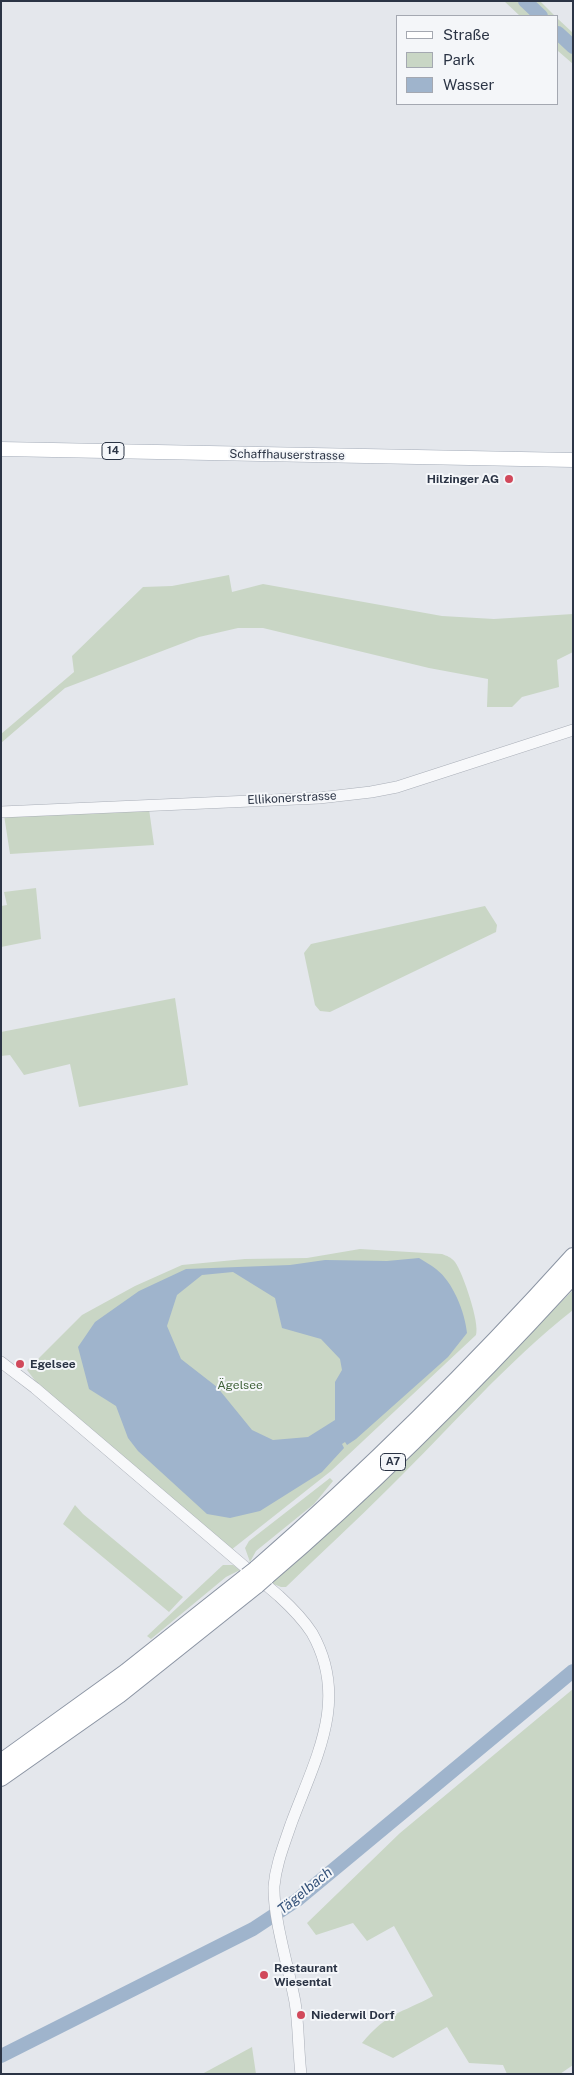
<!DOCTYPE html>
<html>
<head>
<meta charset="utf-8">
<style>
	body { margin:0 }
	#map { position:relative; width:574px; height:2075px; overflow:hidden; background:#e4e7ec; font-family:"Public Sans",sans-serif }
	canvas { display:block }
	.frame { position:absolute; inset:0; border:2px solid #2b3445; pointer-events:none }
	.legend { position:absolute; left:396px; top:15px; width:162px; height:90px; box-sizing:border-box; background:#f4f6f9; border:1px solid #a4a8b1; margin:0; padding:6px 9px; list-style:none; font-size:15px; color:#2b3445 }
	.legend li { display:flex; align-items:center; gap:10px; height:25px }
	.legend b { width:25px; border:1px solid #a4a8b1 }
</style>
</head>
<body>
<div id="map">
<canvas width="574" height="2075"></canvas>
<div class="frame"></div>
<ul class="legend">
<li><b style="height:6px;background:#fff"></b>Straße</li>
<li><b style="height:14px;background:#c9d6c5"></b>Park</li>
<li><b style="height:14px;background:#9fb4cc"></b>Wasser</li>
</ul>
</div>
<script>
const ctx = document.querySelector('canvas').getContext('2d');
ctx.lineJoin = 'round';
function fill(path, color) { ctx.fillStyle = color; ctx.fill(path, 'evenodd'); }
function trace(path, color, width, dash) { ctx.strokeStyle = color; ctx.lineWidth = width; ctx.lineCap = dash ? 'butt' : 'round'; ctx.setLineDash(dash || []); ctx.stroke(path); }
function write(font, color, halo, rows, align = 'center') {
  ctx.font = font + ' "Public Sans",sans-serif'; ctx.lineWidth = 4; ctx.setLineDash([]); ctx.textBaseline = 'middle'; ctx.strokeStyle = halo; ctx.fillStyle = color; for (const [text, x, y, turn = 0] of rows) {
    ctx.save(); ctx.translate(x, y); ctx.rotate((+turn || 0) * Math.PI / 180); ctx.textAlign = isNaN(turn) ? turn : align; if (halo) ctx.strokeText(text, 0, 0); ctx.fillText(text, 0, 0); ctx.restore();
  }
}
const green = new Path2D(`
	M 504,1 L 540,1 L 555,16 L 520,16 Z
	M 558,19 L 573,33 L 573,64 L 558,51 Z
	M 229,575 L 232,592 L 263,584 L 442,616 L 494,619 L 573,614 L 573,652 L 557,660 L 559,687 L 522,697 L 512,707 L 487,707 L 488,679 L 429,668 L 263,628 L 238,628 L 199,637 L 65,688 L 1,743 L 1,734 L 74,672 L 72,656 L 143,587 L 172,586 Z
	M 149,809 L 154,845 L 10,854 L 4,815 Z
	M 36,888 L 41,939 L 1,947 L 1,906 L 7,905 L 4,892 Z
	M 485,906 L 497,925 L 496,932 L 330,1012 L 320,1011 L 315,1005 L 304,953 L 311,944 Z
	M 175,998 L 188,1085 L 79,1107 L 70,1064 L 24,1075 L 10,1055 L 1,1056 L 1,1032 Z
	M 360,1249 L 442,1254 C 447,1256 451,1257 455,1262 C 463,1273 480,1323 476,1335 L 331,1471 L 231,1550 L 43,1391 L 27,1370 L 82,1315 L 135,1286 L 182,1265 L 245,1259 L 307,1258 Z
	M 573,1290 L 573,1310 C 506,1363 451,1427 390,1487 C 356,1521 321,1553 286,1587 L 281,1587 L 271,1583 L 381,1484 Z
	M 330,1478 L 333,1481 L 314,1504 L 256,1551 L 250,1562 L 245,1548 L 249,1541 Z
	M 75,1505 L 83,1514 L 183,1597 L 169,1612 L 63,1524 Z
	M 223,1565 L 233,1565 L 240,1570 L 226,1577 L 151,1639 L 147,1636 Z
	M 573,1689 L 573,2065 L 560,2074 L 507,2074 L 503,2065 L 469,2063 L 447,2027 L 393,2058 L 362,2043 C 388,2012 400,2014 433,1996 L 394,1926 L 367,1941 L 353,1923 L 316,1935 L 307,1923 L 400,1833 Z
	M 252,2047 L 256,2074 L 202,2074 Z`);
const water = new Path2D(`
	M 419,1258 C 424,1261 431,1265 436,1269 C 453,1282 465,1312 467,1333 L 448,1357 L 356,1439 L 347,1445 L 345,1442 L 342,1444 L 344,1448 L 322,1472 L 260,1511 L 230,1518 L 207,1514 L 138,1451 L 128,1438 L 116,1406 L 89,1389 L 78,1347 L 95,1322 L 139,1291 L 186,1269 L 290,1265 L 325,1260 L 387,1261 ZM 233,1272 L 275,1298 L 282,1328 L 321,1339 L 340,1359 L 342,1370 L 335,1382 L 335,1420 L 308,1437 L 273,1440 L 252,1430 L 217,1387 L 181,1359 L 167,1326 L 177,1295 L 202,1275 Z`);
const river = new Path2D(`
	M 525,1 L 541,16
	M 558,33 L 573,47
	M 1,2056 L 253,1929 L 297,1900 L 573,1671`);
const tertiary = new Path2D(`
	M 1,812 L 319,798 L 371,792 L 397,787 L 573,730
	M 1,1362 L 35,1388 L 279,1596 C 291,1607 303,1619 312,1633 C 350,1700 315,1759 291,1824 C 284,1845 276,1864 274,1886 C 273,1918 289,1969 295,2002 C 299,2026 298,2050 301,2074`);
const primary = new Path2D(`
	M 1,449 L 573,460`);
const motorway = new Path2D(`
	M 256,1569 C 368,1471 473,1367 573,1256
	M 266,1577 C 375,1484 476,1382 573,1276
	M 1,1762 L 126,1672 L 247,1576
	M 1,1778 L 119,1695 L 257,1585`);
const motorwayBridge = new Path2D(`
	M 247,1576 L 256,1569
	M 257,1585 L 266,1577`);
const markers = [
	[509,479,5,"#d1495b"],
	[20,1364,5,"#d1495b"],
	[264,1975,5,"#d1495b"],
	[301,2015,5,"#d1495b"]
];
const shields = [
	[113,451,22],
	[393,1462,25]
];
const shieldNames = [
	["14",113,451],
	["A7",393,1462]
];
const streetNames = [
	["Schaffhauserstrasse",287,455,1],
	["Ellikonerstrasse",292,798,-3]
];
const poiNames = [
	["Hilzinger AG",499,479,"right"],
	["Egelsee",30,1364],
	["Restaurant",274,1968],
	["Wiesental",274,1982],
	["Niederwil Dorf",311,2015]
];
const parkNames = [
	["Ägelsee",240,1385]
];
const waterNames = [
	["Tägelbach",305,1891,-39]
];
fill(green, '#c9d6c5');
fill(water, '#9fb4cc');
trace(river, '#9fb4cc', 14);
trace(tertiary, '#a9aeb7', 12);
trace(primary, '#a3abb8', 15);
trace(motorway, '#8b94a3', 18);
trace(tertiary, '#f7f8fa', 11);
trace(primary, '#fff', 14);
trace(motorway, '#fff', 16);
trace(motorwayBridge, '#8b94a3', 18, []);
trace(motorwayBridge, '#fff', 16);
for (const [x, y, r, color] of markers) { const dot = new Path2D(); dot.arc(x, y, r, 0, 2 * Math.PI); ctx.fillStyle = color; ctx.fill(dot); trace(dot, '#f4f6f9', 2); }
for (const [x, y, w] of shields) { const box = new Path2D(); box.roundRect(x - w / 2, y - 8.5, w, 17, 4); ctx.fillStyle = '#f4f6f9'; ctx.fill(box); trace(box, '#2b3445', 1); }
write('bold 11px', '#2b3445', null, shieldNames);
write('12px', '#2b3445', '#f4f6f9', streetNames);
write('bold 12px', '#2b3445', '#f4f6f9', poiNames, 'left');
write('12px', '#3f6138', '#f4f6f9', parkNames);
write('italic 14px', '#34527a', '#f4f6f9', waterNames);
</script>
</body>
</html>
